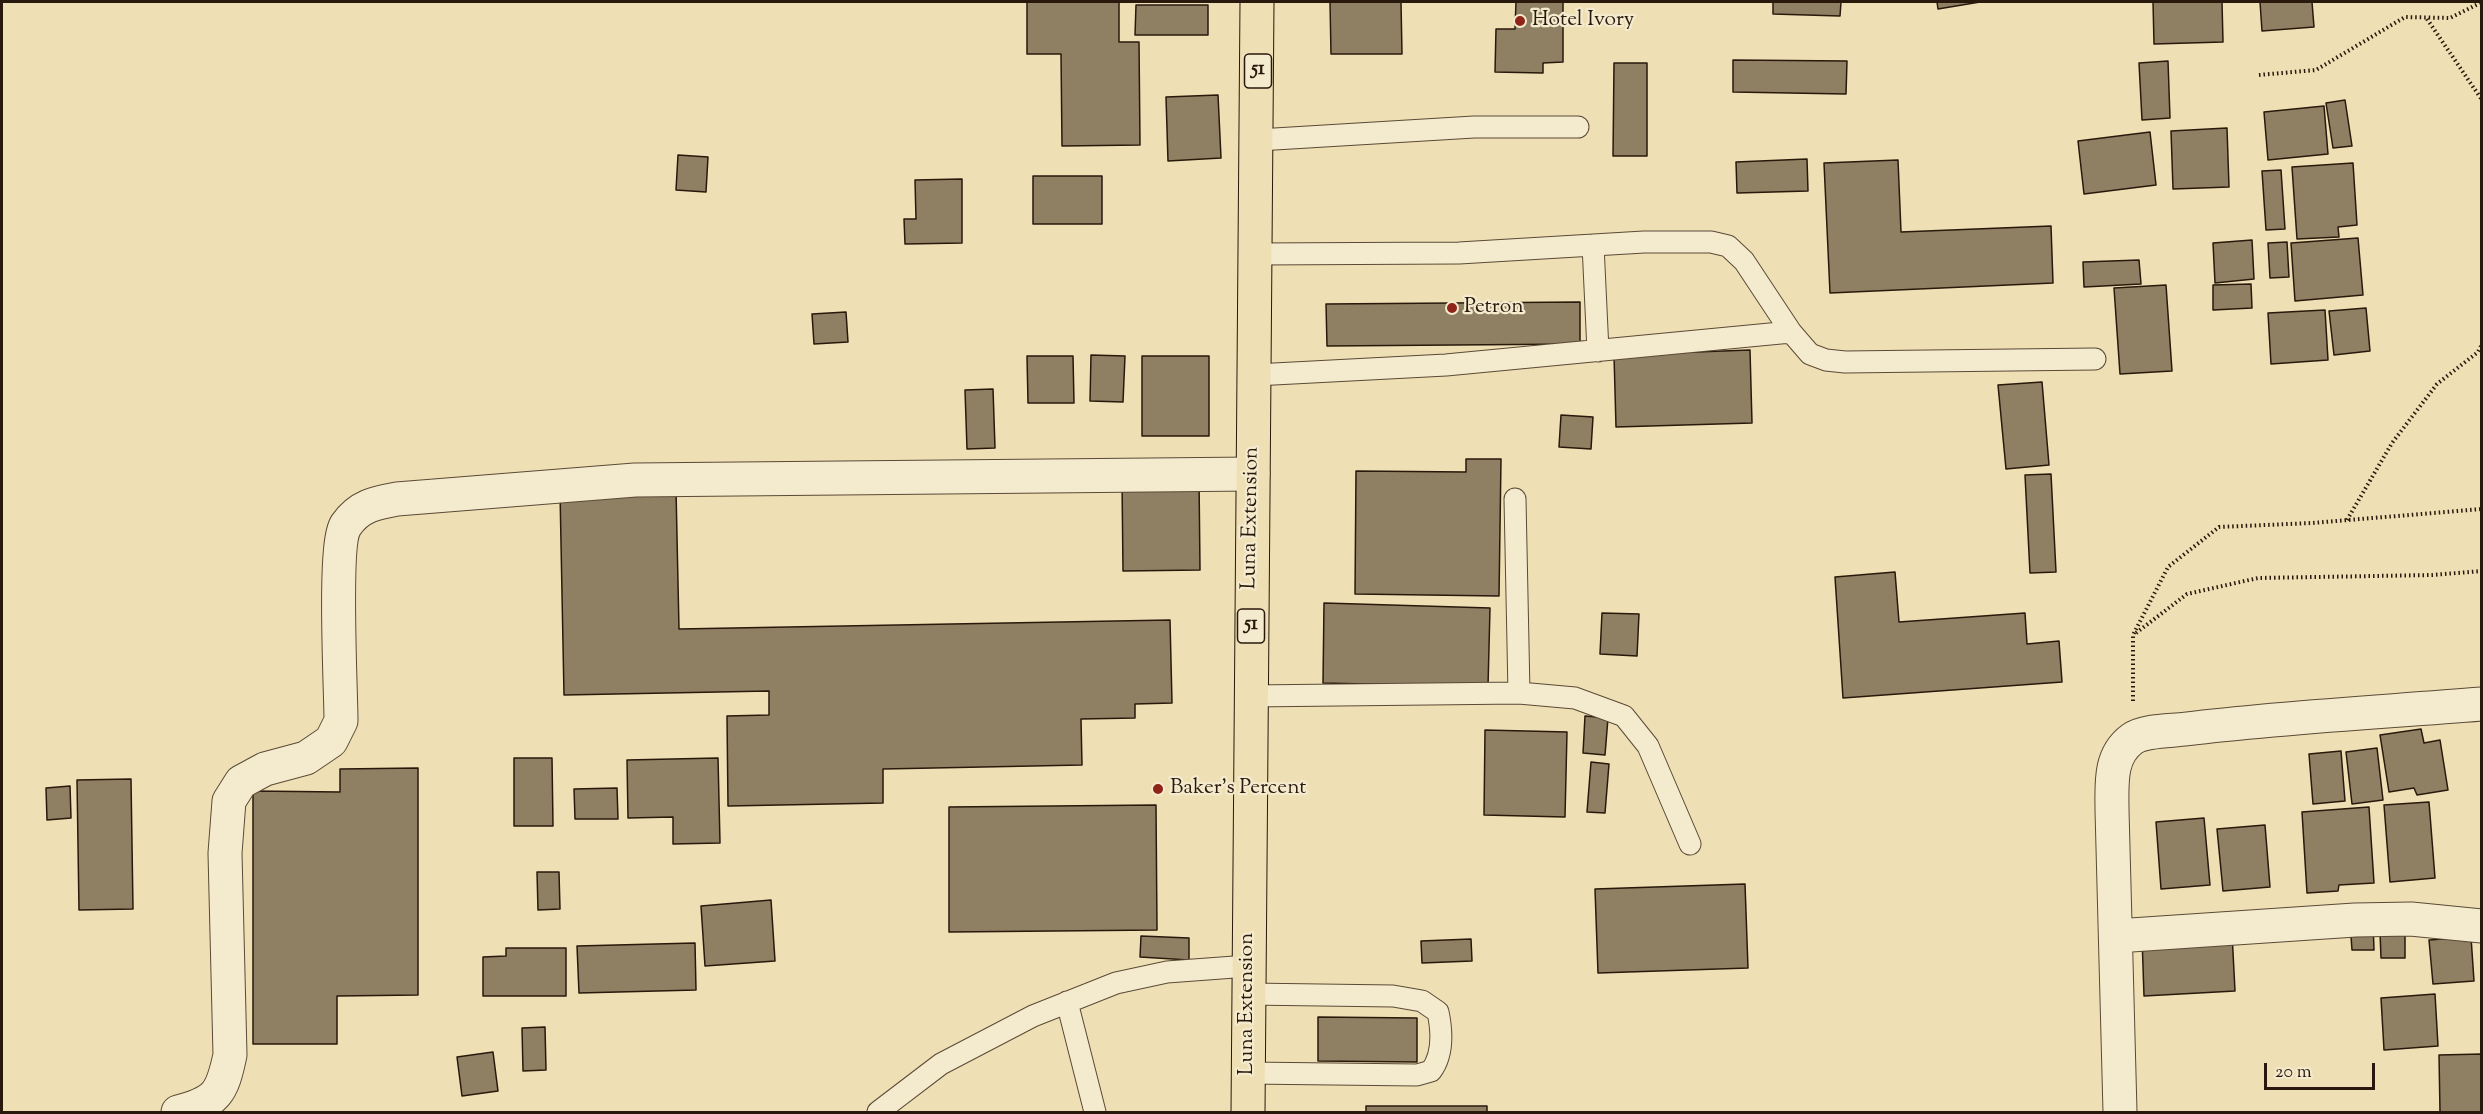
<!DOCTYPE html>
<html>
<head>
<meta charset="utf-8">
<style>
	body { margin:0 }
	#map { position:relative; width:2483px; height:1114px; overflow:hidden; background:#eedfb4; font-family:"Sorts Mill Goudy",serif }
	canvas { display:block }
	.frame { position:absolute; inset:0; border:3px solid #28190c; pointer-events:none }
	.scale { position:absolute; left:2264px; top:1063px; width:111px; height:27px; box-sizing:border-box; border:3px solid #28190c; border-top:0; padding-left:8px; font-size:18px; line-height:21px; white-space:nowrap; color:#28190c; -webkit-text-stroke:4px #f4eace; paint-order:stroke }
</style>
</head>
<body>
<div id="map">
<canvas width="2483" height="1114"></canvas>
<div class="frame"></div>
<div class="scale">20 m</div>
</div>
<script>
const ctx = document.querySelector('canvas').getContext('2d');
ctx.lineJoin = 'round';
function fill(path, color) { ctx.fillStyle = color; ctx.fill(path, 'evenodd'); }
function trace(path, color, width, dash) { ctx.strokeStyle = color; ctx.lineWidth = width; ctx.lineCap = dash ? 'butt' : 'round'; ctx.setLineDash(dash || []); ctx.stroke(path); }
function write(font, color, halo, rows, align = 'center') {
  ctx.font = font + ' "Sorts Mill Goudy",serif'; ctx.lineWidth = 4.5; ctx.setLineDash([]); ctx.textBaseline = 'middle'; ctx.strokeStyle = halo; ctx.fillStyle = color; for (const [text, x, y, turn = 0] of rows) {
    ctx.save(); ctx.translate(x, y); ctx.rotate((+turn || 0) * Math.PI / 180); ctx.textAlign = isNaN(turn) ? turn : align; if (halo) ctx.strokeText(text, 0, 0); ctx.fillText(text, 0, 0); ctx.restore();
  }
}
const building = new Path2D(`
	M 1027,2 L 1119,2 L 1119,42 L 1139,42 L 1140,145 L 1062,146 L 1061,54 L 1027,54 Z
	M 1330,2 L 1401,2 L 1402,54 L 1331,54 Z
	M 1516,2 L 1563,2 L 1563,62 L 1543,63 L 1543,73 L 1495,72 L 1496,29 L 1515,29 Z
	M 1773,2 L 1841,2 L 1840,16 L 1773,14 Z
	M 1937,2 L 1980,2 L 1938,9 Z
	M 2153,2 L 2222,2 L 2223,42 L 2154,44 Z
	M 2260,2 L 2312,2 L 2314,27 L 2262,31 Z
	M 1136,5 L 1208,5 L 1208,35 L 1135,35 Z
	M 1733,60 L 1847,61 L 1846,94 L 1733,92 Z
	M 2168,61 L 2170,118 L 2142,120 L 2139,63 Z
	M 1614,63 L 1647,63 L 1647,156 L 1613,156 Z
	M 1218,95 L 1221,158 L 1168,161 L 1166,97 Z
	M 2345,100 L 2352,146 L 2333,148 L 2326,103 Z
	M 2324,106 L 2328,154 L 2268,160 L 2264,112 Z
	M 2227,128 L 2229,187 L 2173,189 L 2171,131 Z
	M 2150,132 L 2156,185 L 2084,194 L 2078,141 Z
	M 678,155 L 708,157 L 706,192 L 676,190 Z
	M 1807,159 L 1808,191 L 1737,193 L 1736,162 Z
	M 1898,160 L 1901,232 L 2051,226 L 2053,283 L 1830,293 L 1824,163 Z
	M 2353,163 L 2357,225 L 2338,227 L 2339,237 L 2297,239 L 2292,167 Z
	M 2281,170 L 2285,229 L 2266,230 L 2262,171 Z
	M 1033,176 L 1102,176 L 1102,224 L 1033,224 Z
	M 962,179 L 962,243 L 905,244 L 904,219 L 916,219 L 915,180 Z
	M 2358,238 L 2363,295 L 2295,301 L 2291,243 Z
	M 2252,240 L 2254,279 L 2215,283 L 2213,243 Z
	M 2287,242 L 2289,277 L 2270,278 L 2268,243 Z
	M 2139,260 L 2141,284 L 2084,287 L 2083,262 Z
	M 2251,284 L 2252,308 L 2213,310 L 2213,285 Z
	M 2166,285 L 2172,371 L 2120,374 L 2114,288 Z
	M 1580,302 L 1580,344 L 1327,346 L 1326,304 Z
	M 2366,308 L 2370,351 L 2334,355 L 2329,311 Z
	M 2325,310 L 2328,360 L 2271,364 L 2268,313 Z
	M 846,312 L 848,342 L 814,344 L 812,314 Z
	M 1750,350 L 1752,423 L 1616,427 L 1614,355 Z
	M 1091,355 L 1125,356 L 1123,402 L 1090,401 Z
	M 1027,356 L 1073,356 L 1074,403 L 1028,403 Z
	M 1142,356 L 1209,356 L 1209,436 L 1142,436 Z
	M 2042,382 L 2049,465 L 2006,469 L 1998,385 Z
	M 993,389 L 995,448 L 967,449 L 965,390 Z
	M 1561,415 L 1593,417 L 1591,449 L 1559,447 Z
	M 1466,459 L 1501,459 L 1499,596 L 1355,594 L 1356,471 L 1466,472 Z
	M 2051,474 L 2056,572 L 2030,573 L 2025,475 Z
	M 1199,478 L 1200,570 L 1123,571 L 1122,480 Z
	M 676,490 L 679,629 L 1170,620 L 1172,703 L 1135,704 L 1135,718 L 1081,719 L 1082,765 L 883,769 L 883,803 L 728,806 L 727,716 L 769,715 L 769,691 L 564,695 L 560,492 Z
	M 1895,572 L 1899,622 L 2025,613 L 2027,644 L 2059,641 L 2062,682 L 1843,698 L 1835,577 Z
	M 1324,603 L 1490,608 L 1488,687 L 1323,683 Z
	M 1602,613 L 1639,614 L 1637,656 L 1600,654 Z
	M 1585,716 L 1608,718 L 1605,755 L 1583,753 Z
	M 2421,729 L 2424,743 L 2440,740 L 2448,790 L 2417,795 L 2414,788 L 2389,792 L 2380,735 Z
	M 1485,730 L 1567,732 L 1565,817 L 1484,815 Z
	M 2377,748 L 2383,800 L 2352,804 L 2346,752 Z
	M 2341,751 L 2345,801 L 2313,804 L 2309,754 Z
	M 514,758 L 552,758 L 553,826 L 514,826 Z
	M 718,758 L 720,843 L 673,844 L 673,817 L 628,818 L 627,760 Z
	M 1591,762 L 1609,764 L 1605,813 L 1587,812 Z
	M 418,768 L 418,995 L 337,996 L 337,1044 L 253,1044 L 253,791 L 340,792 L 340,769 Z
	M 131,779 L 133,909 L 79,910 L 77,780 Z
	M 70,786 L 71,818 L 47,820 L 46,788 Z
	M 617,788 L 618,819 L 575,819 L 574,789 Z
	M 2429,802 L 2435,878 L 2390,882 L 2384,805 Z
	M 1156,805 L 1157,930 L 949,932 L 949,807 Z
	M 2369,807 L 2374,883 L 2339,885 L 2338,891 L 2307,893 L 2302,812 Z
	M 2204,818 L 2210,885 L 2161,889 L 2156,822 Z
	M 2265,825 L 2270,887 L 2223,891 L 2217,829 Z
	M 537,872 L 559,872 L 560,909 L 538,910 Z
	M 1745,884 L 1748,968 L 1598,973 L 1595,889 Z
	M 771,900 L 775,961 L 705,966 L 701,906 Z
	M 2373,922 L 2374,950 L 2352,950 L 2350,923 Z
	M 2405,931 L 2405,958 L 2381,958 L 2380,932 Z
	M 2232,933 L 2235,991 L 2144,996 L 2142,937 Z
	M 1141,936 L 1189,938 L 1189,960 L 1140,957 Z
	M 2471,937 L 2474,981 L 2433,984 L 2429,940 Z
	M 1471,939 L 1472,961 L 1422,963 L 1421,941 Z
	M 695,943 L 696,990 L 579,993 L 577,946 Z
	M 506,948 L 566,948 L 566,996 L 483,996 L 483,957 L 506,956 Z
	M 2435,994 L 2438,1046 L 2384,1050 L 2381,998 Z
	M 1318,1017 L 1417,1018 L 1417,1062 L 1318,1061 Z
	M 545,1027 L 546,1070 L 523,1071 L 522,1028 Z
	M 493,1052 L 498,1091 L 462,1096 L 457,1057 Z
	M 2482,1054 L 2482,1112 L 2440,1112 L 2439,1055 Z
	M 1366,1106 L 1487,1106 L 1487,1112 L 1366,1112 Z`);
const path = new Path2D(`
	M 2427,19 L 2482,100
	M 2259,75 L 2316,70 L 2405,17 L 2450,18 L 2482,2
	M 2347,520 L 2392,443 L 2437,384 L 2478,352 L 2482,344
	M 2136,633 L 2187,594 L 2258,578 L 2432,575 L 2482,571
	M 2133,701 L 2133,635 L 2168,567 L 2219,527 L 2312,523 L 2482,509`);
const service = new Path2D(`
	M 1258,140 L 1474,127 L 1578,127
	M 1593,245 L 1598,351
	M 1256,254 L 1459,253 L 1644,242 L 1711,242 L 1728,246 L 1744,261 L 1791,332 L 1810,354 L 1826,360 L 1845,362 L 2095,359
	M 1255,375 L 1446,365 L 1791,332
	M 1515,499 L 1519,693
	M 1250,696 L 1519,693 L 1575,698 L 1624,716 L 1648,746 L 1690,844
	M 1248,994 L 1393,996 L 1422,1001 L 1438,1012 C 1442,1031 1443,1055 1431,1071 L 1417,1075 L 1248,1073
	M 1067,1002 L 1095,1112
	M 878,1112 L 941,1064 L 1033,1016 L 1116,983 L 1167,972 L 1248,966`);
const minor = new Path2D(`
	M 2116,936 L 2355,920 L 2411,919 L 2482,926
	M 178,1112 C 217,1102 222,1093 230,1055 L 225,853 L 229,801 L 241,782 L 265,769 L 306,758 L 331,741 L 341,721 C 341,690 333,544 346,525 C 359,506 375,503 397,499 L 635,480 L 1253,474
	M 2120,1112 L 2112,810 C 2112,784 2109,756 2132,739 C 2144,730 2171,731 2186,729 C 2284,717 2383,712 2482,704`);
const trunk = new Path2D(`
	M 1248,1112 L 1257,2`);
const markers = [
	[1520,21,6,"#8f2418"],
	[1452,308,6,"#8f2418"],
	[1158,789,6,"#8f2418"]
];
const shields = [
	[1258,71,27],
	[1251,626,27]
];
const shieldNames = [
	["51",1258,71],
	["51",1251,626]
];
const poiNames = [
	["Hotel Ivory",1532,21],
	["Petron",1464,308],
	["Baker's Percent",1170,789]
];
const streetNames = [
	["Luna Extension",1252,518,-89],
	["Luna Extension",1248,1004,-90]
];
fill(building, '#8f8063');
trace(building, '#28190c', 1.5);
trace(service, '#5a4a36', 23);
trace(minor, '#5a4a36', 35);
trace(trunk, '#28190c', 35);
trace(path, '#28190c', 4, [1.5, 3]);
trace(service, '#f4eace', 21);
trace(minor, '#f4eace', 33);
trace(trunk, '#eedfb4', 33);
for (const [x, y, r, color] of markers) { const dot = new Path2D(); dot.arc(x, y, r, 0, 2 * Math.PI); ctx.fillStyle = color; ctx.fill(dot); trace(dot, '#f4eace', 2); }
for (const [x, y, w] of shields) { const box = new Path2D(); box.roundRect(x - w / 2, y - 17, w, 34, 4.5); ctx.fillStyle = '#f4eace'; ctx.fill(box); trace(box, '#28190c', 1.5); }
write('bold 20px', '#28190c', null, shieldNames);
write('21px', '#28190c', '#f4eace', poiNames, 'left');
write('21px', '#28190c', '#f4eace', streetNames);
</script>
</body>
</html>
